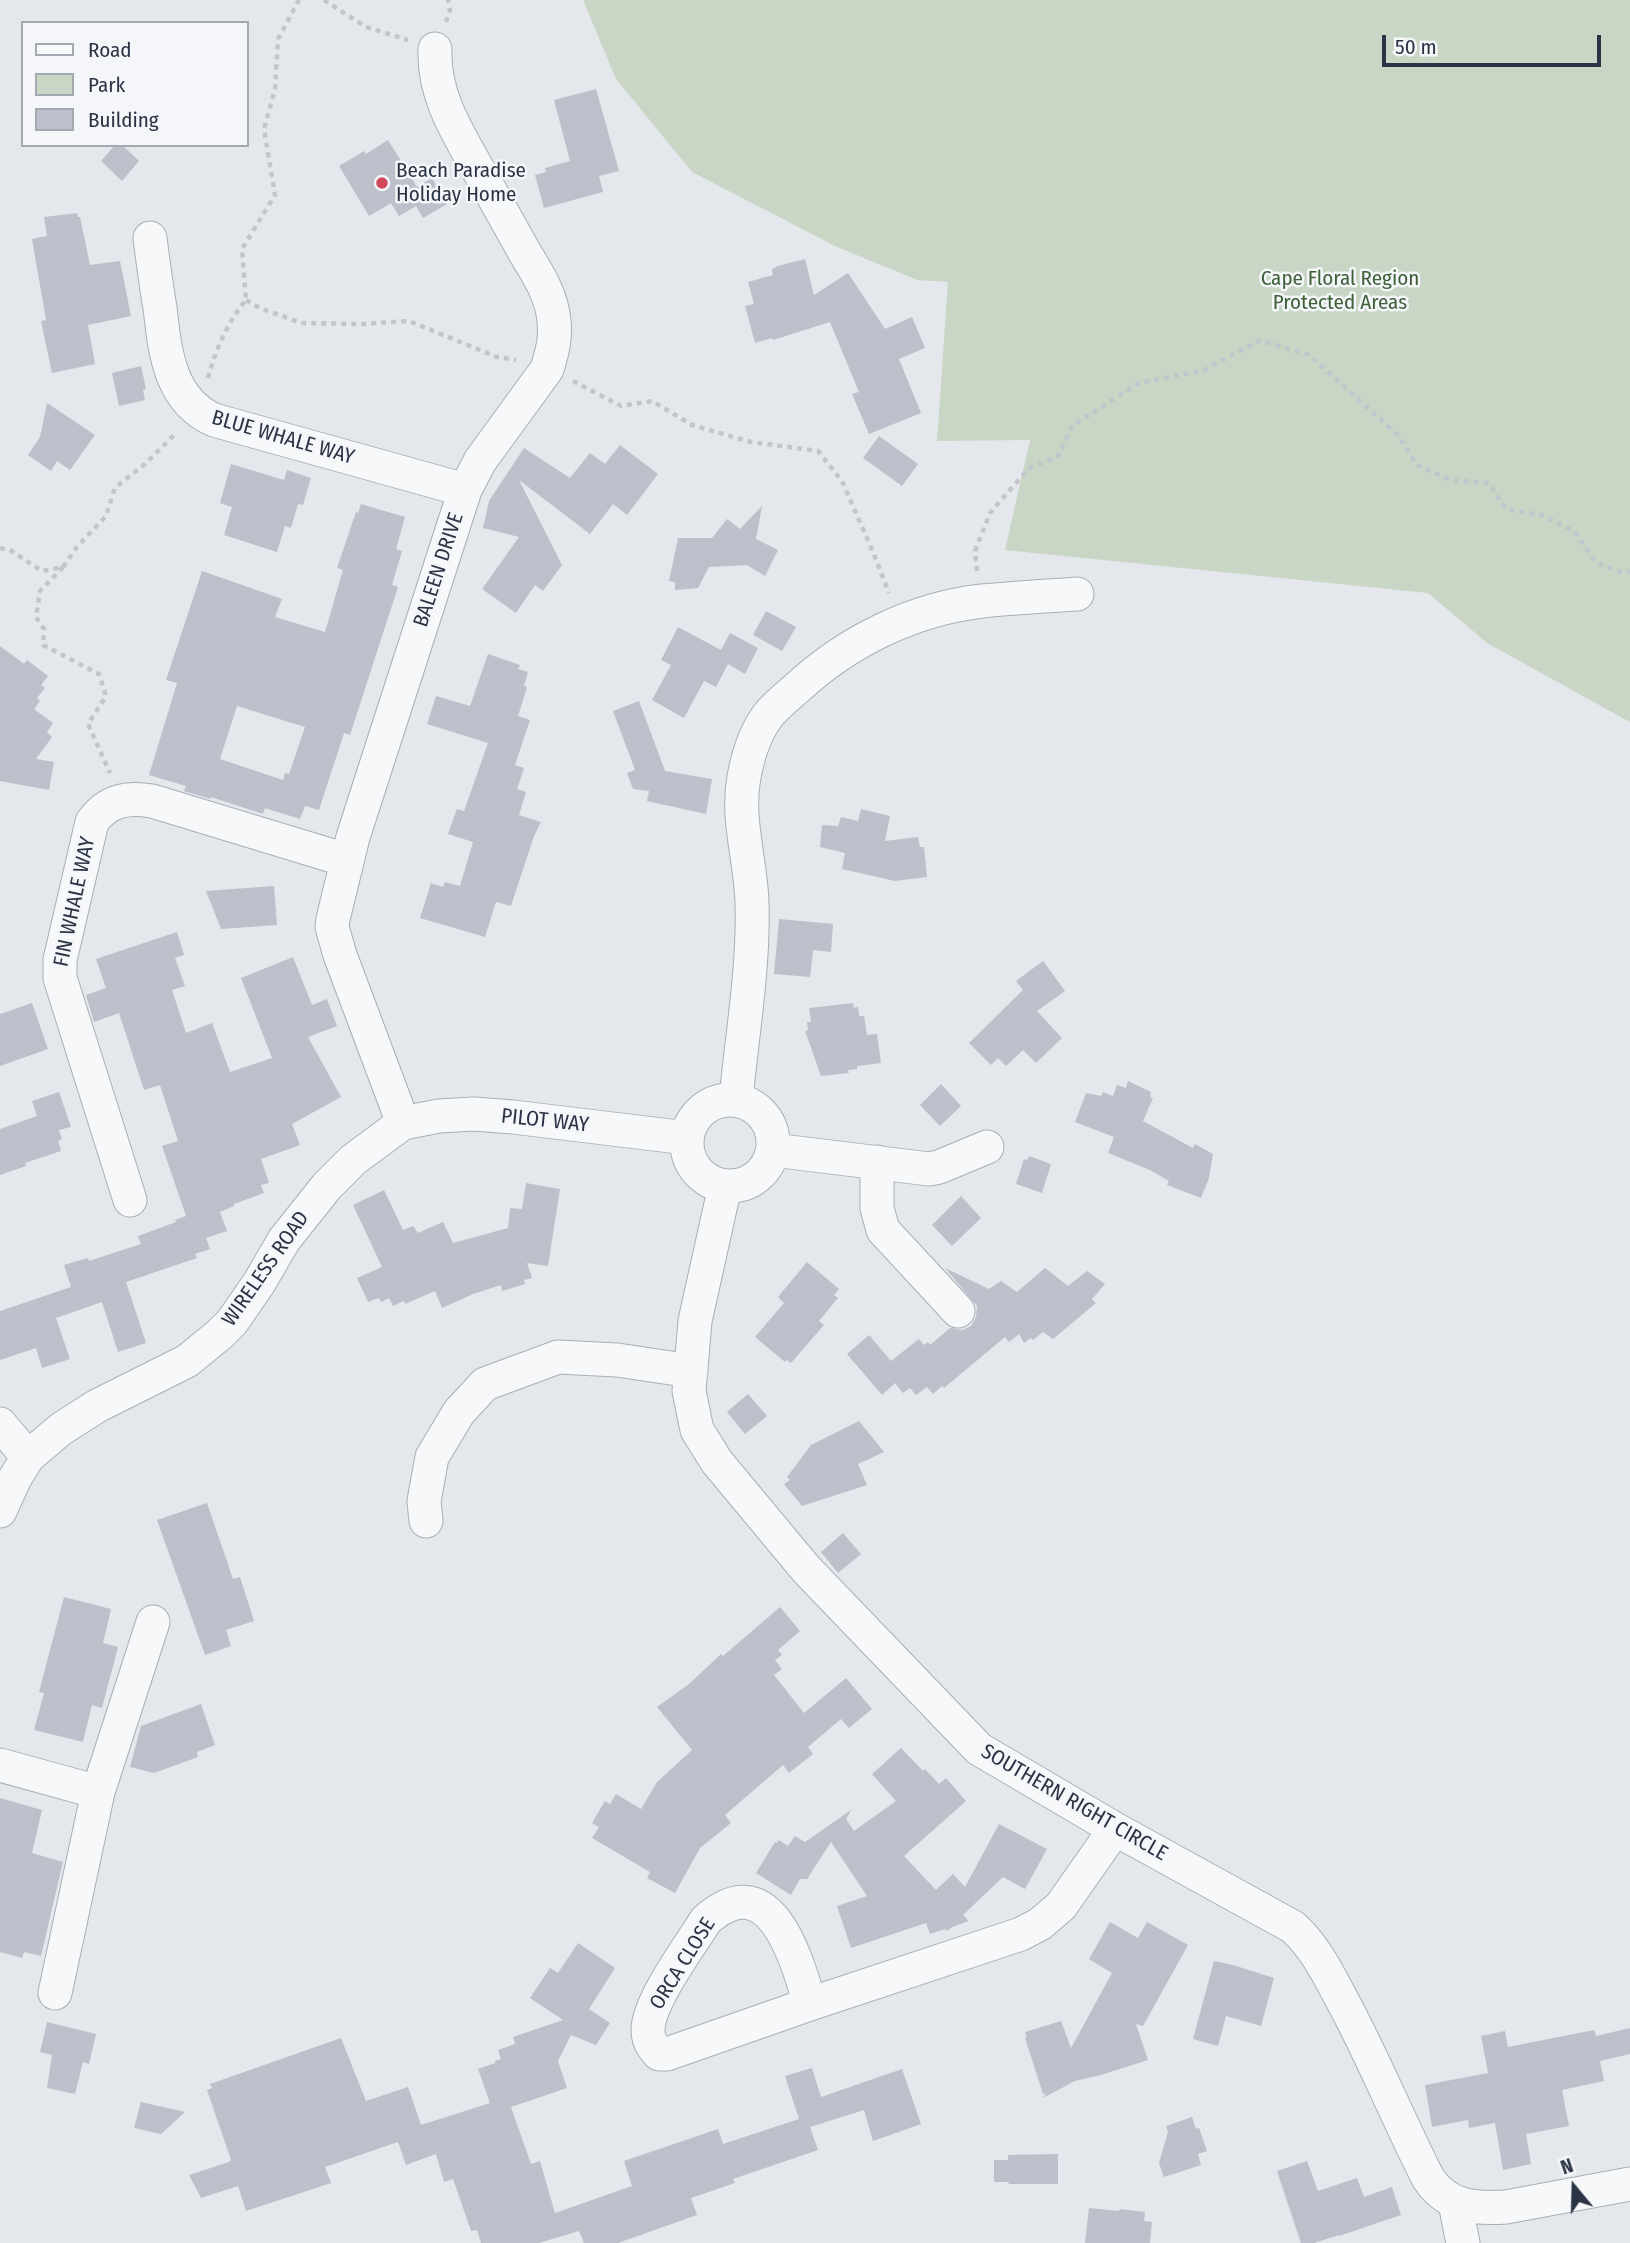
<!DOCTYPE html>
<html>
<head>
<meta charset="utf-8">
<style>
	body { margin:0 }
	#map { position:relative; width:1630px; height:2243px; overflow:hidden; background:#e4e7ec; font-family:"Fira Sans Condensed",sans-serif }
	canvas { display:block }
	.legend { position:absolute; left:21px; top:21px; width:228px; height:126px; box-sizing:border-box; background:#f4f6f9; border:2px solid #a4a8b1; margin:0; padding:9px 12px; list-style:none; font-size:21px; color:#2b3445 }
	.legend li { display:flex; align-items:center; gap:14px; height:35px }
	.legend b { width:35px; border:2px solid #a4a8b1 }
	.north { position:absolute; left:1539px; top:2152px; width:70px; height:70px; -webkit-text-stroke:5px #f4f6f9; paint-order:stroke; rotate:341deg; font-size:19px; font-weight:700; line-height:28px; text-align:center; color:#2b3445 }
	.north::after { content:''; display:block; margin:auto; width:24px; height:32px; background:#2b3445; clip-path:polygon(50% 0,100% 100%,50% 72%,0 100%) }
	.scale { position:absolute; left:1382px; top:35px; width:219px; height:32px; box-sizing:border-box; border:4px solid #2b3445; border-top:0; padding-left:9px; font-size:21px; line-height:24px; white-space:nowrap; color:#2b3445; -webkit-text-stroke:5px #f4f6f9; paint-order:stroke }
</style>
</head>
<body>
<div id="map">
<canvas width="1630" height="2243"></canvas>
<ul class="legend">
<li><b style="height:9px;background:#f7f8fa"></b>Road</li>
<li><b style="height:19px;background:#c9d6c5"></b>Park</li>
<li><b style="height:19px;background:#bbc0ca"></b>Building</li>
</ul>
<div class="north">N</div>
<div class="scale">50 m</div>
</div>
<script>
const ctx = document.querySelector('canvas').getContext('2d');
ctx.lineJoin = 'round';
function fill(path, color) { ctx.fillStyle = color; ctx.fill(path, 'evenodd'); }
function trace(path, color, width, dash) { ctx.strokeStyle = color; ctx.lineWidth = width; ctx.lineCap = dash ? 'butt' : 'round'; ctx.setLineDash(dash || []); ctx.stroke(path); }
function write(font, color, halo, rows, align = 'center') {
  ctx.font = font + ' "Fira Sans Condensed",sans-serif'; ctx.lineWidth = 5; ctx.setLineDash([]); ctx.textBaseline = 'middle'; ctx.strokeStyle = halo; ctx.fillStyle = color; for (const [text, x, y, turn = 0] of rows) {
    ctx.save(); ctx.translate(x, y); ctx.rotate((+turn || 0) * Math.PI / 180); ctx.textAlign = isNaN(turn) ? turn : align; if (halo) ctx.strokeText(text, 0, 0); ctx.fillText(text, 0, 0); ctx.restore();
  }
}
const green = new Path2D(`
	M 583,0 L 1630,0 L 1630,722 L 1487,643 L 1428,593 L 1005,550 L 1030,440 L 937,441 L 948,282 L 917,280 L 835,246 L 692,172 L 616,79 Z`);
const building = new Path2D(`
	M 596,89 L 619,171 L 599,176 L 603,192 L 544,208 L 535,175 L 546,172 L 545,168 L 570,161 L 554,100 Z
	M 388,140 L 417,187 L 432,178 L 447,204 L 423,218 L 416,206 L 399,216 L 391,203 L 369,216 L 339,166 L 364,151 L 366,154 Z
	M 115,145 L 122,145 L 139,161 L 122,181 L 101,161 Z
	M 77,213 L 78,217 L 80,217 L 90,265 L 120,261 L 131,316 L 88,325 L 95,364 L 52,373 L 41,321 L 46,320 L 32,239 L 47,236 L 44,217 Z
	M 805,259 L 814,295 L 848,273 L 885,329 L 912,317 L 925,348 L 899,359 L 921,413 L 869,434 L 852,394 L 859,392 L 830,322 L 773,340 L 772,338 L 755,343 L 745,306 L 754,304 L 748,282 L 773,275 L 772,269 L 778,266 Z
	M 141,366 L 146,389 L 143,390 L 145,400 L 119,406 L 112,373 Z
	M 47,403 L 95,435 L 70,470 L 57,461 L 51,471 L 28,455 L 40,437 Z
	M 879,436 L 918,464 L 902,486 L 863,458 Z
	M 620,445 L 658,474 L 627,515 L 613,504 L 590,534 L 519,480 L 562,565 L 543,591 L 535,585 L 516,613 L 482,589 L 519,537 L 483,528 L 489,501 L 524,448 L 570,478 L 590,453 L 605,464 Z
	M 231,464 L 284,480 L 287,470 L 311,478 L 303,505 L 298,504 L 291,528 L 285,526 L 277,552 L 224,535 L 232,507 L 220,503 Z
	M 361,504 L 405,517 L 396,549 L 402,551 L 392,585 L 398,587 L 350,735 L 344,733 L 319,810 L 305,806 L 300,819 L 265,808 L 263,814 L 211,797 L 211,799 L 184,791 L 186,786 L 149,775 L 177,683 L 166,680 L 202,571 L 282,599 L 275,617 L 325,632 L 343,570 L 337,568 L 356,512 L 358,513 ZM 237,706 L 305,727 L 289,774 L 285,773 L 283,780 L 220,759 Z
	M 762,506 L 756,539 L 778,550 L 765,576 L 747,565 L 709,567 L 698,588 L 675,590 L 675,582 L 669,581 L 678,538 L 712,538 L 727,519 L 740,529 Z
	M 766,611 L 796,627 L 782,651 L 753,635 Z
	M 678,627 L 721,650 L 730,633 L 758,648 L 745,674 L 728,664 L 716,687 L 704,681 L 684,718 L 652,700 L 671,665 L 661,660 Z
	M 0,646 L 24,664 L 27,660 L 48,676 L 41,685 L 45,688 L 37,698 L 40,701 L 34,709 L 53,723 L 47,732 L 52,737 L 36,759 L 54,762 L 49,790 L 0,781 Z
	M 488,654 L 520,665 L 518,669 L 528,672 L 524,686 L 527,687 L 518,716 L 530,720 L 515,765 L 524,768 L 517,789 L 526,792 L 519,815 L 541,822 L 534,836 L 511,906 L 496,902 L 485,937 L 420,918 L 431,883 L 443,887 L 445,882 L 460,886 L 473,842 L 448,834 L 457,809 L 464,811 L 488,743 L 427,724 L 436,696 L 470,706 Z
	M 639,701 L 665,771 L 712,779 L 706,814 L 647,801 L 649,791 L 633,789 L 627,773 L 635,770 L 613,711 Z
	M 861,809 L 890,816 L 885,841 L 918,837 L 920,847 L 924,847 L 927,877 L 895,881 L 842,869 L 845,853 L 820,847 L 822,825 L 838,826 L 841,817 L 858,821 Z
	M 274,886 L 277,925 L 221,929 L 206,891 Z
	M 779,919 L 833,924 L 831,952 L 813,950 L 810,977 L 774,974 Z
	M 177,932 L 184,955 L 175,958 L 185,986 L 172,990 L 186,1033 L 212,1023 L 230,1072 L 272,1058 L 241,978 L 293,957 L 312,1005 L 327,999 L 337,1026 L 308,1037 L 341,1097 L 292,1124 L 300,1145 L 261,1159 L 269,1183 L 261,1185 L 264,1193 L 234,1204 L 234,1206 L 220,1212 L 227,1231 L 206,1238 L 210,1249 L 195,1254 L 197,1258 L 126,1282 L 146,1343 L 118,1352 L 102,1302 L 56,1318 L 70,1359 L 42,1368 L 36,1348 L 0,1360 L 0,1311 L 71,1287 L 64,1265 L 88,1258 L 89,1261 L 141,1244 L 138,1236 L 176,1222 L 175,1220 L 186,1216 L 162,1146 L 178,1141 L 160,1085 L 144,1090 L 119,1013 L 94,1022 L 86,995 L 106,988 L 96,959 Z
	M 1043,961 L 1065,991 L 1037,1011 L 1062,1038 L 1036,1063 L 1023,1050 L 1006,1066 L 998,1058 L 991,1065 L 969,1043 L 1023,990 L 1016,981 Z
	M 32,1003 L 48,1049 L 0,1066 L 0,1014 Z
	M 853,1003 L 854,1008 L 858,1007 L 859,1016 L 864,1016 L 867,1035 L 877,1034 L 881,1063 L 857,1066 L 857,1069 L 848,1070 L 849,1073 L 821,1076 L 805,1031 L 808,1030 L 807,1022 L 811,1022 L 809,1008 Z
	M 1128,1081 L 1151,1092 L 1150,1097 L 1153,1098 L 1143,1121 L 1193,1148 L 1195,1144 L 1213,1154 L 1209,1178 L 1201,1198 L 1167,1185 L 1169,1181 L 1150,1170 L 1108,1153 L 1114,1137 L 1075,1122 L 1086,1093 L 1101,1096 L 1103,1092 L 1113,1096 L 1117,1085 L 1126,1088 Z
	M 941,1084 L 961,1106 L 940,1126 L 920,1105 Z
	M 59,1092 L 71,1127 L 59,1130 L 62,1139 L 58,1141 L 61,1151 L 25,1163 L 26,1166 L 0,1175 L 0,1129 L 37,1116 L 32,1101 Z
	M 1029,1156 L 1051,1164 L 1042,1193 L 1016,1184 L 1024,1159 L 1027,1160 Z
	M 526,1183 L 560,1189 L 548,1266 L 527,1263 L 532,1278 L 524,1280 L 525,1284 L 502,1291 L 501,1285 L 473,1294 L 442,1308 L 435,1291 L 405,1304 L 404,1301 L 393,1306 L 389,1298 L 381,1302 L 379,1298 L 368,1302 L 357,1278 L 382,1267 L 353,1205 L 384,1190 L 403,1230 L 413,1226 L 418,1233 L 443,1222 L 453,1243 L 508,1228 L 510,1208 L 522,1209 Z
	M 961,1196 L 981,1218 L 952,1246 L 932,1225 Z
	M 807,1262 L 839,1289 L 834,1295 L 838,1298 L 819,1321 L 824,1325 L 791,1363 L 787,1360 L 785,1362 L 755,1337 L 784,1303 L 778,1297 Z
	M 945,1268 L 989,1289 L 1001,1281 L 1017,1292 L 1045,1268 L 1068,1286 L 1087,1271 L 1105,1284 L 1092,1299 L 1096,1303 L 1053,1339 L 1043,1332 L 1033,1340 L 1031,1338 L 1024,1343 L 1019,1334 L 1009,1342 L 1005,1337 L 944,1388 L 942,1386 L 933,1394 L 927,1387 L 916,1395 L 910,1388 L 903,1393 L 895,1383 L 882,1395 L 847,1354 L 869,1335 L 891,1361 L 919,1339 L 924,1345 L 928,1342 L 930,1345 L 950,1328 L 962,1330 L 971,1326 L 976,1317 L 977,1306 Z
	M 748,1394 L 767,1416 L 745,1434 L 727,1412 Z
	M 859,1421 L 884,1452 L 858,1464 L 867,1485 L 802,1506 L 784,1484 L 790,1480 L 787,1477 L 811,1445 Z
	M 207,1503 L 233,1579 L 240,1577 L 254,1621 L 226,1630 L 231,1646 L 205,1655 L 157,1520 Z
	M 843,1533 L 861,1554 L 838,1573 L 821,1552 Z
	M 64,1597 L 111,1609 L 103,1643 L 118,1647 L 102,1708 L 92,1705 L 83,1742 L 34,1730 L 44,1693 L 39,1692 Z
	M 780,1607 L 800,1631 L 778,1650 L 782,1655 L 775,1660 L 782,1669 L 774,1675 L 804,1713 L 846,1678 L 872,1709 L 849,1728 L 841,1719 L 808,1747 L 813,1754 L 789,1773 L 783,1765 L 725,1815 L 731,1823 L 700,1848 L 675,1893 L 647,1878 L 650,1872 L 592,1838 L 599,1827 L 592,1823 L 605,1801 L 610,1804 L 616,1794 L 641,1809 L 657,1782 L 692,1750 L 657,1707 L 689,1684 L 721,1654 L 723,1656 Z
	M 201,1704 L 215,1745 L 197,1752 L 198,1757 L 154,1773 L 130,1767 L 141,1726 Z
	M 901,1748 L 923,1771 L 925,1769 L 939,1784 L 946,1778 L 966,1801 L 904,1856 L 936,1890 L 953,1874 L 965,1887 L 999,1824 L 1047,1849 L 1025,1889 L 1003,1877 L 963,1915 L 969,1921 L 952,1927 L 947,1931 L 945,1929 L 930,1934 L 926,1923 L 851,1948 L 837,1906 L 867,1896 L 831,1842 L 807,1879 L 800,1879 L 791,1895 L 756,1873 L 775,1842 L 777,1843 L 779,1840 L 788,1846 L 795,1836 L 805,1842 L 851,1810 L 846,1819 L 854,1831 L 896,1801 L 872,1774 Z
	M 0,1798 L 42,1810 L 32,1853 L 63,1862 L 41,1956 L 24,1952 L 22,1958 L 0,1952 Z
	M 1110,1922 L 1138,1938 L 1147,1922 L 1188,1945 L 1143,2026 L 1136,2024 L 1148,2060 L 1101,2075 L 1075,2081 L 1043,2098 L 1046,2093 L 1043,2094 L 1025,2038 L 1027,2037 L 1025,2032 L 1061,2021 L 1071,2048 L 1112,1973 L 1089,1959 Z
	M 578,1943 L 615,1968 L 589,2009 L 610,2023 L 596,2045 L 571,2035 L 558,2061 L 567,2088 L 511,2107 L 531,2164 L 540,2161 L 555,2213 L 632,2186 L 624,2161 L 718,2129 L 723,2144 L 799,2119 L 785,2076 L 812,2068 L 821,2097 L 902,2069 L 921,2124 L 873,2141 L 864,2110 L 810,2127 L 818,2150 L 733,2179 L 735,2183 L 691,2198 L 697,2215 L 618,2243 L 584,2243 L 579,2231 L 539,2243 L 481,2243 L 477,2230 L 471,2231 L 453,2179 L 444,2182 L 436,2154 L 406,2165 L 398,2142 L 325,2167 L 331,2183 L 246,2211 L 238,2186 L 201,2198 L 189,2175 L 229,2162 L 231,2160 L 207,2090 L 212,2088 L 210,2084 L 341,2038 L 366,2101 L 408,2087 L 421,2125 L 490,2103 L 478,2069 L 495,2063 L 495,2061 L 501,2059 L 498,2050 L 515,2044 L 513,2037 L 563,2020 L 530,1998 L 550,1968 L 558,1973 Z
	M 1214,1961 L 1233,1965 L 1274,1978 L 1261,2026 L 1226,2016 L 1218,2046 L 1193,2039 Z
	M 47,2022 L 96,2034 L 89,2064 L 83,2062 L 75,2094 L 47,2088 L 52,2055 L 40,2052 Z
	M 1630,2028 L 1630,2054 L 1600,2061 L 1604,2081 L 1562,2090 L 1569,2126 L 1526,2134 L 1531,2164 L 1503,2170 L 1495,2123 L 1469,2128 L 1468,2120 L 1432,2127 L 1425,2085 L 1488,2073 L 1481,2036 L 1505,2031 L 1508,2047 L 1594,2030 L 1596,2036 Z
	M 141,2102 L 185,2112 L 161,2134 L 134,2128 Z
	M 1192,2117 L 1196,2129 L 1199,2128 L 1207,2151 L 1198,2154 L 1201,2165 L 1164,2177 L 1159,2163 L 1168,2132 L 1166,2126 Z
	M 1058,2154 L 1058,2184 L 1009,2184 L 1008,2182 L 994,2182 L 994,2160 L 1008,2160 L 1008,2155 Z
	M 1307,2161 L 1318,2191 L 1357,2178 L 1364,2197 L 1392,2187 L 1401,2215 L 1339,2236 L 1339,2235 L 1314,2243 L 1301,2243 L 1277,2171 Z
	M 1089,2208 L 1119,2211 L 1120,2209 L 1145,2212 L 1144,2221 L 1152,2222 L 1150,2243 L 1085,2243 Z`);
const path = new Path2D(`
	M 324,0 L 366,27 L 408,40
	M 446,22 L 450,10 L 448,0
	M 246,300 L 260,308 L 301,323 L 362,324 L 409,321 L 497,357 L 516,360
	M 208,378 C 216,349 227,323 246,300 L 242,249 L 275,195 L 264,129 L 275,89 L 278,39 L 299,0
	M 573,381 L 621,406 L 652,401 L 692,425 L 751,442 L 818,451 L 842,481 L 873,552 L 889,593
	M 0,548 L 10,550 L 42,571 L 63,567 L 76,548 L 106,516 L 115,488 L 145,464 L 177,432
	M 63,567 L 40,591 L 36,617 L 44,629 L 43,645 L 99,674 L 106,696 L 88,724 L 110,773
	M 977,571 L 975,551 L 990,513 L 1028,469 L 1058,456 L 1073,425 L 1139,383 L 1204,370 L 1259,341 L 1274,344 L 1309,355 L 1398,435 L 1417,465 L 1450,480 L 1489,483 L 1506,509 L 1542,515 L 1574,531 L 1596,563 L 1624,573 L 1630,571`);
const minor = new Path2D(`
	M 150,238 C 153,261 156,285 160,308 C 165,351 169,400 214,420 L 465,490
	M 736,1099 C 742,1035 754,967 752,903 C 751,861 736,819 744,777 C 748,755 756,730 770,713 C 778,704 788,696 797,688 C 848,641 913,609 982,601 C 1014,598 1046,596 1077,594
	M687 1143a43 43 0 1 1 86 0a43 43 0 1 1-86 0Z
	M 403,1123 L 340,955 L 332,927 L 333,919 L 353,837 L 465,490 L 480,461 L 547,369 C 552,353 556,338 554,321 C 552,296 538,274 525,253 C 510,226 495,199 480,173 C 458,133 433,96 435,49
	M 773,1150 L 929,1169 L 939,1167 L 987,1147
	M 877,1162 L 877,1208 L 883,1230 L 958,1311
	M 725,1186 L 695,1321 L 689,1391 L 697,1430 L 717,1462 L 806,1569 L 979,1749 L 1115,1829 L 1293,1927 C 1315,1947 1327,1972 1341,1998 C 1373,2057 1398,2119 1428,2178 C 1447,2207 1474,2209 1506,2207 L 1630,2184
	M 130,1200 L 60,978 L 60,960 L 92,822 C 108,800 127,797 152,801 L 346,860
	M 0,1424 L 28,1457
	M 0,1511 L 15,1478 L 28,1457 L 61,1429 L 97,1406 L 187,1361 L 220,1334 L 232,1322 L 259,1283 L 284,1240 L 327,1186 L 353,1160 L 403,1123 L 439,1116 L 474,1114 L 513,1117 L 687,1138
	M 426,1521 L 424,1501 L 432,1457 L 459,1412 L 485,1384 L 558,1357 L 617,1360 L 691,1371
	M 0,1765 L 98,1792
	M 55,1993 L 98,1792 L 153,1622
	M 810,2004 C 796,1957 770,1863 706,1920 C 690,1946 648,2002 648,2030 C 648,2040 652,2046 659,2054 L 667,2054 L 810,2004 L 1021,1934 L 1040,1924 L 1061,1906 L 1115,1829
	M 1455,2203 L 1463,2243`);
const markers = [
	[382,183,7,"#d1495b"]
];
const poiNames = [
	["Beach Paradise",396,171],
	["Holiday Home",396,195]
];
const parkNames = [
	["Cape Floral Region",1340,279],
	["Protected Areas",1340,303]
];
const streetNames = [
	["BLUE WHALE WAY",283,438,16],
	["BALEEN DRIVE",439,570,-72],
	["FIN WHALE WAY",75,902,-78],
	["PILOT WAY",545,1121,6],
	["WIRELESS ROAD",266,1269,-55],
	["SOUTHERN RIGHT CIRCLE",1074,1803,30],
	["ORCA CLOSE",683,1964,-58]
];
fill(green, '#c9d6c5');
fill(building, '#bbc0ca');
trace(minor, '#a9aeb7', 35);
trace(path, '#c2c5cb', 4.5, [5, 5]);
trace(minor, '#f7f8fa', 33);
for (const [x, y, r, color] of markers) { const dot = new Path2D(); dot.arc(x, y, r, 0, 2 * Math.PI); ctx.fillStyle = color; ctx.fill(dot); trace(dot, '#f4f6f9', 2.5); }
write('21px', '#2b3445', '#f4f6f9', poiNames, 'left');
write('21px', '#3f6138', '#f4f6f9', parkNames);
write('21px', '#2b3445', '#f4f6f9', streetNames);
</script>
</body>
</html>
